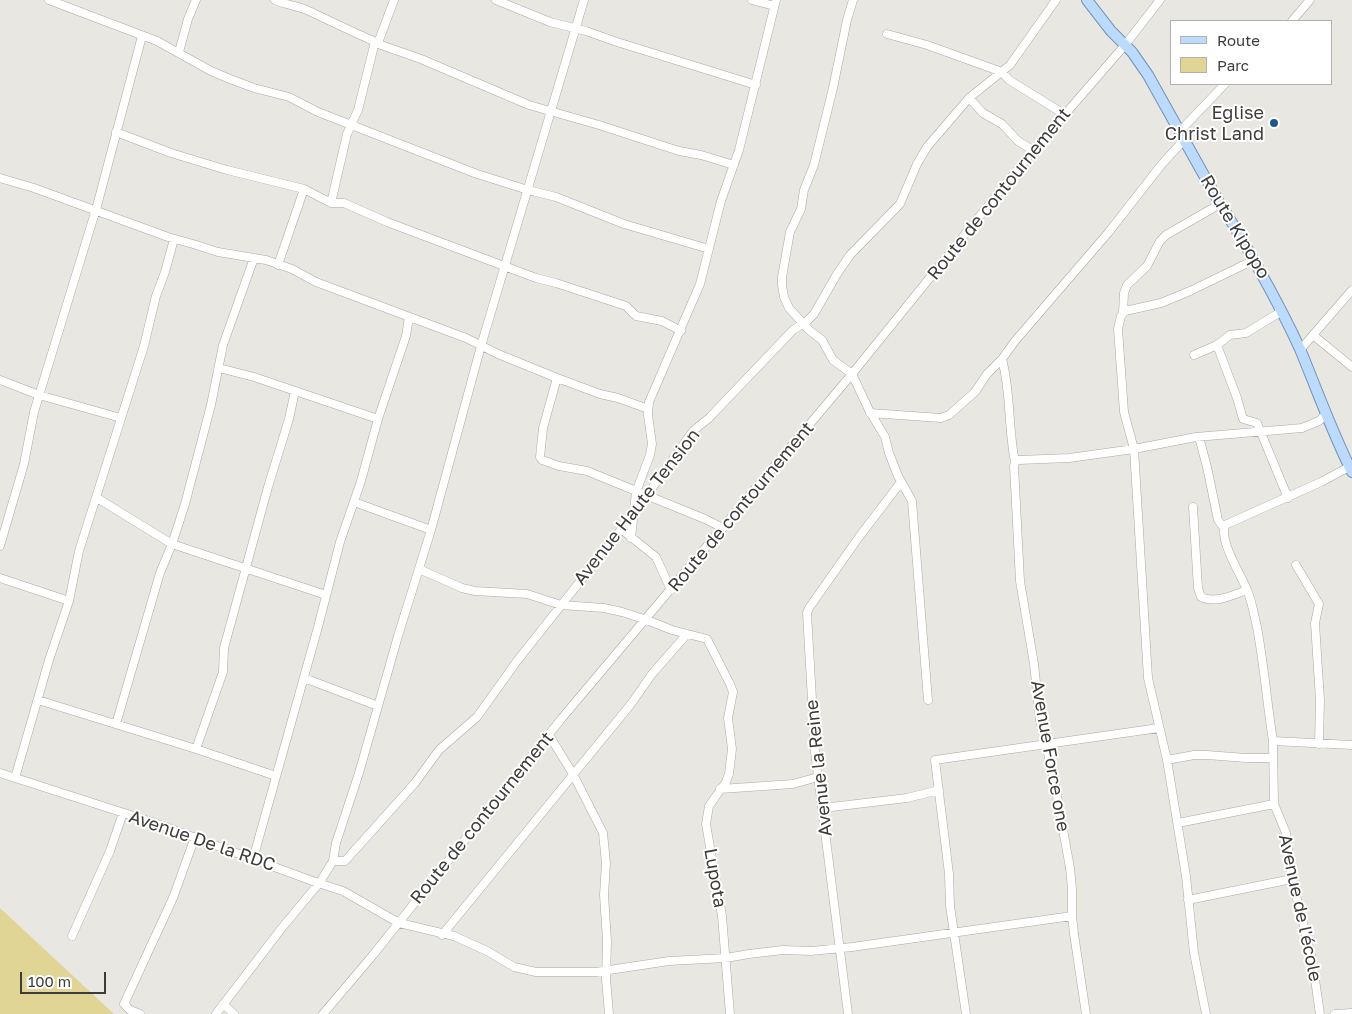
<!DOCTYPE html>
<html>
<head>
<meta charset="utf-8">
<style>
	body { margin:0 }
	#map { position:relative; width:1352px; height:1014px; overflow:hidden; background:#e8e7e1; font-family:"Golos Text",sans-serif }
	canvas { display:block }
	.legend { position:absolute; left:1170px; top:20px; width:162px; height:65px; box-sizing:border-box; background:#fff; border:1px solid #b1b1b0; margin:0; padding:6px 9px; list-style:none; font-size:15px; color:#3d3c3a }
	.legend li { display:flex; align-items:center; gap:10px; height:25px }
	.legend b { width:25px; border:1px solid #b1b1b0 }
	.scale { position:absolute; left:20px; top:972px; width:86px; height:22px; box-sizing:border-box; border:2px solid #3d3c3a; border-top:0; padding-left:6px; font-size:15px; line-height:18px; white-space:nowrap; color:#3d3c3a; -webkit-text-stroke:4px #fff; paint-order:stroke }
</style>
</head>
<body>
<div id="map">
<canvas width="1352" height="1014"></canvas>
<ul class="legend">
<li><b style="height:6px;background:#bbdafc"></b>Route</li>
<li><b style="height:14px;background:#e1d595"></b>Parc</li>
</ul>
<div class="scale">100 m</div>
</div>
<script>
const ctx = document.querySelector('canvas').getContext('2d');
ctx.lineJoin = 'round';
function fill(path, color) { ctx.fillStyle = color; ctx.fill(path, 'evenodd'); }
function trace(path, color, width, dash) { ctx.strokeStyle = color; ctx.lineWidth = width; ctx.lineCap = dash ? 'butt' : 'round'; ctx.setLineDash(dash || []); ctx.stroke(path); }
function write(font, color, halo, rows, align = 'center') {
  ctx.font = font + ' "Golos Text",sans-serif'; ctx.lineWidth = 4; ctx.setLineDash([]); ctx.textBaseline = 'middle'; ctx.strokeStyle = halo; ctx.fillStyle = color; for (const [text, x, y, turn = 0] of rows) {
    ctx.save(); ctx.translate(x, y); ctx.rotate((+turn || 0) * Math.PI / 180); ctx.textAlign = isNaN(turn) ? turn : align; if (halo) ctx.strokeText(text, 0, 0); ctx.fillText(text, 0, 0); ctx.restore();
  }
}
const green = new Path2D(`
	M 0,908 L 114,1014 L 0,1014 Z`);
const minor = new Path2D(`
	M 49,0 L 157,41 L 211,71 L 230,79 L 254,88 L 289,97 L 318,112 L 477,174 L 528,190 L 556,197 L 624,224 L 709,249
	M 275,0 C 286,5 299,6 309,11 C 332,22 355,33 378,43
	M 394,0 L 378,43 L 381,45 L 421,59 L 529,105 L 599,125 L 679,151 L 701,155 L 734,165
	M 496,0 L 550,22 L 586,31 L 617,42 L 756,85
	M 752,0 L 774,6
	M 853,0 L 847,20 L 833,88 L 814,165 L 804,190 L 801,209 L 790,232 L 782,277 L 782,285 L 784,297 L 789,308 L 809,330 L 822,340 L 833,360 L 852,374 L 869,410 L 885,437 L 889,453 L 898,476 L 912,501 L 928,700
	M 1292,21 L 1310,0
	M 887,34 L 927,45 L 1002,72 L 1009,80 L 1064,114
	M 179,52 L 188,19 L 196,0
	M 969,98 L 983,113 L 1002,124 L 1018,141 L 1034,151
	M 116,132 L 171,153 L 227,170 L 304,189 L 331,203 L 344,203 L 387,222 L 536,278 L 556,283 L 626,306 L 636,316 L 662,321 L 681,331
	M 1179,132 L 1225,84
	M 0,178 L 34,188 L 168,237 L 193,244 L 218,252 L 266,260 L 292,269 L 316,282 L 466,338 L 498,354 L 557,378 L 543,428 L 540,457 L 542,460 L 559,466 L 587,471 L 705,519 L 723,528
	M 331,203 L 347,134 L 358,110 L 375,42
	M 278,265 L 304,189
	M 1123,313 L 1124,293 L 1127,285 L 1147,266 L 1160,241 L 1166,235 L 1220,204
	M 1313,335 L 1352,367
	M 1217,345 L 1237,398 L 1243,419 L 1257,423 L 1288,498
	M 1300,350 L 1352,290
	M 1194,355 L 1217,345 L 1230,335 L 1246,333 L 1282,311
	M 1002,359 C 1011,392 1008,428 1015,462 L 1014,466 L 1020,581 L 1034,664 L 1040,720 L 1053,774 L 1070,868 L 1072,889 L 1072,916 L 1074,934 L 1086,1014
	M 219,368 L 254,377 L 378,419
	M 557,378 L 600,394 L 618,398 L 648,409
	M 0,380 L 39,395 L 121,418
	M 870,413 L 941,418 L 949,415 L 975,392 L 987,374 L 1002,359 L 1015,341 L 1108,233 L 1162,164 L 1184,140
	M 1199,437 L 1207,467 L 1218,520 L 1224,528
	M 1015,462 L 1019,460 L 1069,458 L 1134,449 L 1196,437 L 1302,428 L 1319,421 L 1326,414
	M 1349,467 L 1321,482 L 1225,525 C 1219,542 1241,574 1247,590 C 1252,601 1254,615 1257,627 C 1264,665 1267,703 1273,741 L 1352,745
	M 97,498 L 172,544 L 326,595
	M 354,502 L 431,530
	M 1193,507 L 1198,588 L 1201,597 C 1215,604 1233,595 1247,590
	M 621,529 L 656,557 L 671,590
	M 631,538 L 636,492 L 650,455 L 652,444 L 648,415 L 649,402 L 700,284 L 721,201 L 739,150 L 776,0
	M 0,546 L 24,464 L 34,412 L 97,206 L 142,36
	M 1296,565 L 1319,604 L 1315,623 L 1320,700 L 1319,744
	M 419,569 L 462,588 L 475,591 L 527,594 L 561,605 L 604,608 L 622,612 L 647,620 L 672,630 L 707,639 L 730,684 L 733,692 L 728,718 L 732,749 L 729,774 L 726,782 L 709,806 L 706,824 L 722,916 L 730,1014
	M 0,578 L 69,601
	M 304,678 L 378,706
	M 38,700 L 196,749 L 276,776
	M 116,724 L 160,573 L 172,544 L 185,504 L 211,405 L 223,345 L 254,258
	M 549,735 L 573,774 L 603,833 L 606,863 L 604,895 L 607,941 L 606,979 L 609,1014
	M 1273,741 L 1274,804 L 1286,833 L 1292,879 L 1312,959 L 1320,1014
	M 196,749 L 223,672 L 224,648 L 268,487 L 289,419 L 295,391
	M 1167,760 L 1194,755 L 1207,755 L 1246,758 L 1272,758
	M 0,773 L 152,822 L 318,883 L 343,891 L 399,923 L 454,936 L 487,951 L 514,967 L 536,972 L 596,972 L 669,961 L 726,958 L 749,954 L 783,950 L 811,951 L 852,947 L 1072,916
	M 15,778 L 49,660 L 69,601 L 79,551 L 144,346 L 156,296 L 165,272 L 174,239
	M 720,789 L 793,784 L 818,777
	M 823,808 L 907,798 L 939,790
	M 1178,823 L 1274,804
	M 253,859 L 318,627 L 340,542 L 361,481 L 378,419 L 406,336 L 409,317
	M 333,861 L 336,843 L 359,773 L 398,636 L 431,530 L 481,346 L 584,0
	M 1188,900 L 1292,879
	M 442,935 L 631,704 L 652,674 L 687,634
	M 72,936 L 110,851 L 123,813
	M 223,1004 L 234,1014
	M 140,1014 L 130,1010 L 124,1004 L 173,898 L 195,837
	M 216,1014 L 281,929 L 320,882 L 333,861 L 345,861 L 415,783 L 439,750 L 477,717 L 517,661 L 635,512 L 693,431 L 709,418 L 793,330 L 806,322 L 814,314 L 837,274 L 850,255 L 900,204 L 917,164 L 927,147 L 969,98 L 1010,65 L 1056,0
	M 323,1014 L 373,955 L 562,718 L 852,374 L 1021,165 L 1125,45 L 1160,0
	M 848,1014 L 815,752 L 807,613 L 809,608 L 859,537 L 901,482
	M 966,1014 L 950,906 L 949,874 L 935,760 L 1159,728
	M 1206,1014 L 1194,953 L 1186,876 L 1167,760 L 1148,678 L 1134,449 L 1124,412 L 1118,329 L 1121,316 L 1125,311 L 1161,303 L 1190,291 L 1254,260
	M 1335,1014 L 1352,1013`);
const major = new Path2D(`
	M 1087,0 L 1111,31 L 1132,52 L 1148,75 L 1220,204 L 1225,211 C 1252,256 1278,301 1300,349 C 1317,390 1332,432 1352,472`);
const markers = [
	[1274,123,5,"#1f5890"]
];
const poiNames = [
	["Eglise",1264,113],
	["Christ Land",1264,134]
];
const streetNames = [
	["Route de contournement",999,194,-51],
	["Route Kipopo",1235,227,59],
	["Avenue Haute Tension",637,507,-52],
	["Route de contournement",741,507,-50],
	["Avenue Force one",1050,756,80],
	["Avenue la Reine",819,768,-96],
	["Route de contournement",482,818,-51],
	["Avenue De la RDC",202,841,19],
	["Lupota",715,878,80],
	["Avenue de l'école",1300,908,78]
];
fill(green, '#e1d595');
trace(minor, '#aaa9a3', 9);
trace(major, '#7193b7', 12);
trace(minor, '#fff', 8);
trace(major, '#bbdafc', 10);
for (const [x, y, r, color] of markers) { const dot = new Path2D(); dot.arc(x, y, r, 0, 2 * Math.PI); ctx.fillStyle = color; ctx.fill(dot); trace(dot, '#fff', 2); }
write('18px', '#3d3c3a', '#fff', poiNames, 'right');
write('18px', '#3d3c3a', '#fff', streetNames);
</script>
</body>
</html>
